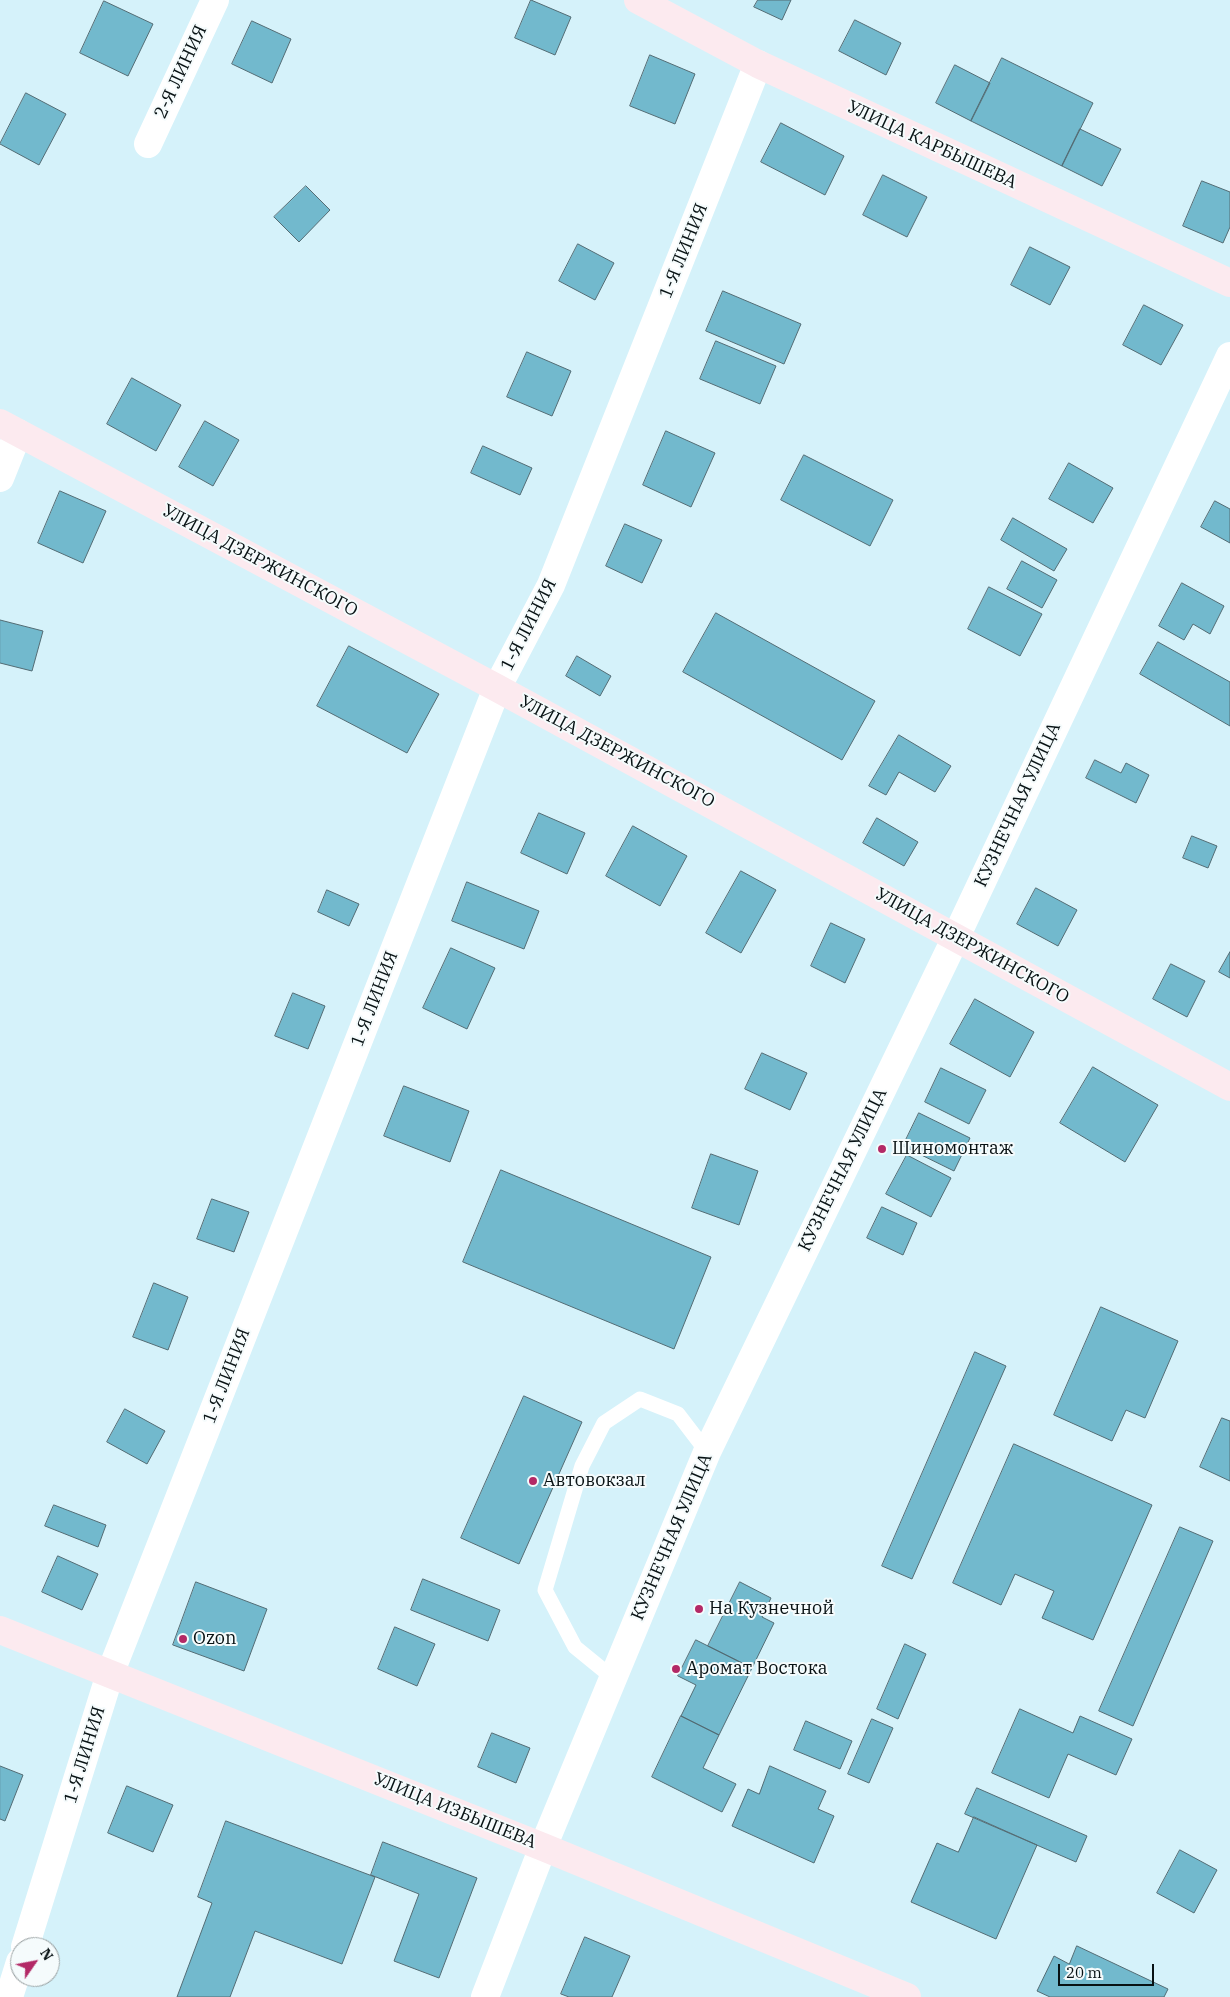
<!DOCTYPE html>
<html>
<head>
<meta charset="utf-8">
<style>
	body { margin:0 }
	#map { position:relative; width:1230px; height:1997px; overflow:hidden; background:#d5f2fa; font-family:"IBM Plex Serif",serif }
	canvas { display:block }
	.north { position:absolute; left:10px; top:1937px; width:50px; height:50px; box-sizing:border-box; background:#f5fbfc; border:1px solid #969e9f; border-radius:50%; rotate:57deg; font-size:14px; font-weight:700; line-height:20px; text-align:center; color:#081214 }
	.north::after { content:''; display:block; margin:auto; width:18px; height:22px; background:#b32966; clip-path:polygon(50% 0,100% 100%,50% 72%,0 100%) }
	.scale { position:absolute; left:1058px; top:1964px; width:96px; height:22px; box-sizing:border-box; border:2px solid #081214; border-top:0; padding-left:6px; font-size:15px; line-height:18px; white-space:nowrap; color:#081214; -webkit-text-stroke:4px #f5fbfc; paint-order:stroke }
</style>
</head>
<body>
<div id="map">
<canvas width="1230" height="1997"></canvas>
<div class="north">N</div>
<div class="scale">20 m</div>
</div>
<script>
const ctx = document.querySelector('canvas').getContext('2d');
ctx.lineJoin = 'round';
function fill(path, color) { ctx.fillStyle = color; ctx.fill(path, 'evenodd'); }
function trace(path, color, width, dash) { ctx.strokeStyle = color; ctx.lineWidth = width; ctx.lineCap = dash ? 'butt' : 'round'; ctx.setLineDash(dash || []); ctx.stroke(path); }
function write(font, color, halo, rows, align = 'center') {
  ctx.font = font + ' "IBM Plex Serif",serif'; ctx.lineWidth = 4; ctx.setLineDash([]); ctx.textBaseline = 'middle'; ctx.strokeStyle = halo; ctx.fillStyle = color; for (const [text, x, y, turn = 0] of rows) {
    ctx.save(); ctx.translate(x, y); ctx.rotate((+turn || 0) * Math.PI / 180); ctx.textAlign = isNaN(turn) ? turn : align; if (halo) ctx.strokeText(text, 0, 0); ctx.fillText(text, 0, 0); ctx.restore();
  }
}
const building = new Path2D(`
	M 531,0 L 571,17 L 555,55 L 515,38 Z
	M 758,0 L 791,0 L 782,20 L 754,7 Z
	M 104,1 L 153,24 L 128,76 L 80,53 Z
	M 855,20 L 901,43 L 886,75 L 839,51 Z
	M 252,21 L 291,39 L 272,83 L 232,64 Z
	M 650,55 L 695,74 L 675,124 L 630,106 Z
	M 1002,58 L 1093,103 L 1062,166 L 971,121 Z
	M 955,65 L 990,83 L 971,121 L 936,103 Z
	M 26,93 L 66,114 L 39,165 L 0,144 Z
	M 781,123 L 844,156 L 825,195 L 761,162 Z
	M 1080,129 L 1121,149 L 1102,186 L 1062,166 Z
	M 883,175 L 927,197 L 907,237 L 863,215 Z
	M 1202,181 L 1230,192 L 1230,227 L 1223,243 L 1183,226 Z
	M 306,186 L 330,210 L 299,242 L 274,217 Z
	M 578,244 L 614,263 L 595,300 L 559,281 Z
	M 1030,247 L 1070,267 L 1050,305 L 1011,285 Z
	M 723,291 L 801,324 L 784,364 L 706,331 Z
	M 1144,305 L 1183,325 L 1161,365 L 1123,345 Z
	M 716,341 L 776,366 L 760,404 L 700,379 Z
	M 527,352 L 571,371 L 552,416 L 507,397 Z
	M 132,378 L 181,405 L 156,451 L 107,424 Z
	M 205,421 L 239,440 L 213,486 L 179,467 Z
	M 666,431 L 715,453 L 691,507 L 643,485 Z
	M 483,446 L 532,468 L 520,495 L 471,473 Z
	M 804,455 L 893,500 L 870,546 L 781,500 Z
	M 1069,463 L 1113,488 L 1093,523 L 1049,499 Z
	M 60,491 L 106,511 L 83,563 L 38,543 Z
	M 1215,501 L 1230,509 L 1230,543 L 1201,527 Z
	M 1013,518 L 1067,549 L 1054,571 L 1001,540 Z
	M 625,524 L 662,540 L 642,583 L 606,566 Z
	M 1022,561 L 1057,580 L 1042,608 L 1007,589 Z
	M 1182,583 L 1224,606 L 1210,634 L 1193,624 L 1184,640 L 1159,626 Z
	M 989,587 L 1042,614 L 1020,656 L 968,629 Z
	M 716,613 L 875,701 L 842,760 L 683,672 Z
	M 0,620 L 43,631 L 32,671 L 0,663 Z
	M 1158,642 L 1230,682 L 1230,726 L 1140,674 Z
	M 349,646 L 439,694 L 407,753 L 317,706 Z
	M 577,656 L 611,676 L 600,696 L 566,676 Z
	M 899,735 L 951,766 L 935,792 L 899,772 L 886,795 L 869,786 Z
	M 1095,760 L 1121,773 L 1126,763 L 1149,775 L 1136,803 L 1086,778 Z
	M 539,813 L 585,833 L 567,874 L 521,853 Z
	M 877,818 L 918,842 L 904,866 L 863,843 Z
	M 633,826 L 687,856 L 660,906 L 606,876 Z
	M 1192,836 L 1217,846 L 1208,868 L 1183,858 Z
	M 741,871 L 776,890 L 741,953 L 706,933 Z
	M 467,882 L 539,911 L 524,949 L 452,921 Z
	M 1036,888 L 1077,910 L 1058,946 L 1017,924 Z
	M 327,890 L 359,904 L 349,926 L 318,912 Z
	M 831,923 L 865,939 L 845,983 L 811,966 Z
	M 451,948 L 495,968 L 467,1029 L 423,1008 Z
	M 1230,952 L 1230,978 L 1219,972 Z
	M 1171,964 L 1205,981 L 1187,1017 L 1153,999 Z
	M 293,993 L 325,1006 L 308,1049 L 275,1036 Z
	M 975,999 L 1034,1032 L 1010,1077 L 950,1044 Z
	M 762,1053 L 807,1073 L 790,1110 L 745,1089 Z
	M 1093,1067 L 1158,1105 L 1125,1162 L 1060,1123 Z
	M 941,1068 L 986,1090 L 969,1124 L 925,1102 Z
	M 404,1086 L 469,1111 L 450,1162 L 384,1136 Z
	M 919,1113 L 970,1138 L 954,1171 L 903,1146 Z
	M 711,1154 L 758,1171 L 739,1225 L 692,1208 Z
	M 907,1155 L 951,1178 L 931,1217 L 886,1194 Z
	M 501,1170 L 711,1257 L 674,1349 L 463,1262 Z
	M 212,1199 L 249,1212 L 234,1252 L 197,1239 Z
	M 882,1207 L 917,1223 L 903,1255 L 867,1238 Z
	M 154,1283 L 188,1297 L 168,1350 L 133,1337 Z
	M 1101,1307 L 1178,1341 L 1145,1418 L 1126,1410 L 1112,1441 L 1054,1415 Z
	M 975,1352 L 1006,1366 L 912,1579 L 882,1566 Z
	M 524,1396 L 582,1422 L 519,1564 L 461,1538 Z
	M 125,1409 L 165,1431 L 147,1464 L 107,1442 Z
	M 1222,1418 L 1230,1421 L 1230,1481 L 1200,1467 Z
	M 1014,1444 L 1152,1505 L 1093,1640 L 1042,1618 L 1054,1591 L 1015,1574 L 1001,1605 L 953,1583 Z
	M 54,1505 L 106,1525 L 98,1547 L 45,1526 Z
	M 1180,1527 L 1213,1541 L 1133,1726 L 1099,1711 Z
	M 58,1556 L 98,1574 L 82,1610 L 42,1592 Z
	M 423,1579 L 500,1610 L 488,1641 L 411,1610 Z
	M 196,1582 L 267,1609 L 244,1671 L 173,1645 Z
	M 740,1582 L 771,1598 L 762,1617 L 774,1623 L 752,1668 L 708,1646 Z
	M 395,1627 L 435,1644 L 417,1686 L 378,1669 Z
	M 696,1640 L 752,1668 L 719,1735 L 681,1716 L 696,1685 L 678,1676 Z
	M 905,1644 L 926,1654 L 898,1719 L 877,1709 Z
	M 1020,1709 L 1073,1733 L 1080,1716 L 1132,1739 L 1116,1775 L 1068,1754 L 1049,1798 L 992,1773 Z
	M 681,1716 L 719,1735 L 703,1768 L 736,1784 L 722,1812 L 652,1777 Z
	M 872,1719 L 893,1728 L 869,1783 L 848,1774 Z
	M 806,1721 L 852,1741 L 840,1769 L 794,1750 Z
	M 492,1733 L 530,1748 L 516,1783 L 478,1767 Z
	M 0,1766 L 23,1775 L 5,1821 L 0,1819 Z
	M 770,1766 L 826,1791 L 818,1809 L 834,1816 L 814,1863 L 732,1826 L 748,1789 L 759,1794 Z
	M 127,1786 L 173,1805 L 153,1852 L 108,1833 Z
	M 977,1788 L 1087,1836 L 1076,1862 L 965,1814 Z
	M 974,1817 L 1037,1845 L 996,1939 L 911,1902 L 937,1843 L 958,1852 Z
	M 226,1821 L 375,1877 L 342,1964 L 255,1931 L 230,1997 L 177,1997 L 212,1903 L 198,1897 Z
	M 383,1842 L 477,1878 L 439,1978 L 394,1961 L 419,1894 L 371,1875 Z
	M 1180,1850 L 1217,1870 L 1194,1913 L 1157,1893 Z
	M 585,1937 L 630,1956 L 612,1997 L 569,1997 L 561,1994 Z
	M 1077,1946 L 1168,1989 L 1164,1997 L 1050,1997 L 1037,1991 L 1054,1956 L 1069,1964 Z`);
const lane = new Path2D(`
	M 613,1678 L 575,1647 L 545,1590 L 582,1466 L 604,1423 L 640,1399 L 678,1414 L 707,1452`);
const street = new Path2D(`
	M 148,144 L 215,0
	M 0,478 L 18,433
	M 25,1947 L 110,1674 L 497,688 L 551,585 L 758,64
	M 9,1997 L 20,1962
	M 485,1997 L 543,1847 L 707,1452 L 956,937 L 1230,356`);
const secondary = new Path2D(`
	M 638,0 L 758,64 L 1230,283
	M 0,423 L 497,688 L 1230,1087
	M 0,1630 L 543,1847 L 907,1997`);
const markers = [
	[882,1149,5,"#b32966"],
	[533,1481,5,"#b32966"],
	[699,1609,5,"#b32966"],
	[183,1639,5,"#b32966"],
	[676,1669,5,"#b32966"]
];
const streetNames = [
	["2-Я ЛИНИЯ",181,72,-65],
	["УЛИЦА КАРБЫШЕВА",932,145,25],
	["1-Я ЛИНИЯ",684,251,-68],
	["УЛИЦА ДЗЕРЖИНСКОГО",260,561,28],
	["1-Я ЛИНИЯ",529,625,-63],
	["УЛИЦА ДЗЕРЖИНСКОГО",617,752,28],
	["КУЗНЕЧНАЯ УЛИЦА",1018,805,-65],
	["УЛИЦА ДЗЕРЖИНСКОГО",972,946,29],
	["1-Я ЛИНИЯ",375,999,-69],
	["КУЗНЕЧНАЯ УЛИЦА",843,1170,-64],
	["1-Я ЛИНИЯ",227,1376,-69],
	["КУЗНЕЧНАЯ УЛИЦА",672,1537,-67],
	["1-Я ЛИНИЯ",85,1755,-73],
	["УЛИЦА ИЗБЫШЕВА",455,1811,22]
];
const poiNames = [
	["Шиномонтаж",892,1149],
	["Автовокзал",543,1481],
	["На Кузнечной",709,1609],
	["Ozon",193,1639],
	["Аромат Востока",686,1669]
];
fill(building, '#72b9cd');
trace(building, '#536c74', 1);
trace(lane, '#fff', 15);
trace(street, '#fff', 28);
trace(secondary, '#fceaef', 28);
for (const [x, y, r, color] of markers) { const dot = new Path2D(); dot.arc(x, y, r, 0, 2 * Math.PI); ctx.fillStyle = color; ctx.fill(dot); trace(dot, '#f5fbfc', 2); }
write('18px', '#081214', '#f5fbfc', streetNames);
write('18px', '#081214', '#f5fbfc', poiNames, 'left');
</script>
</body>
</html>
